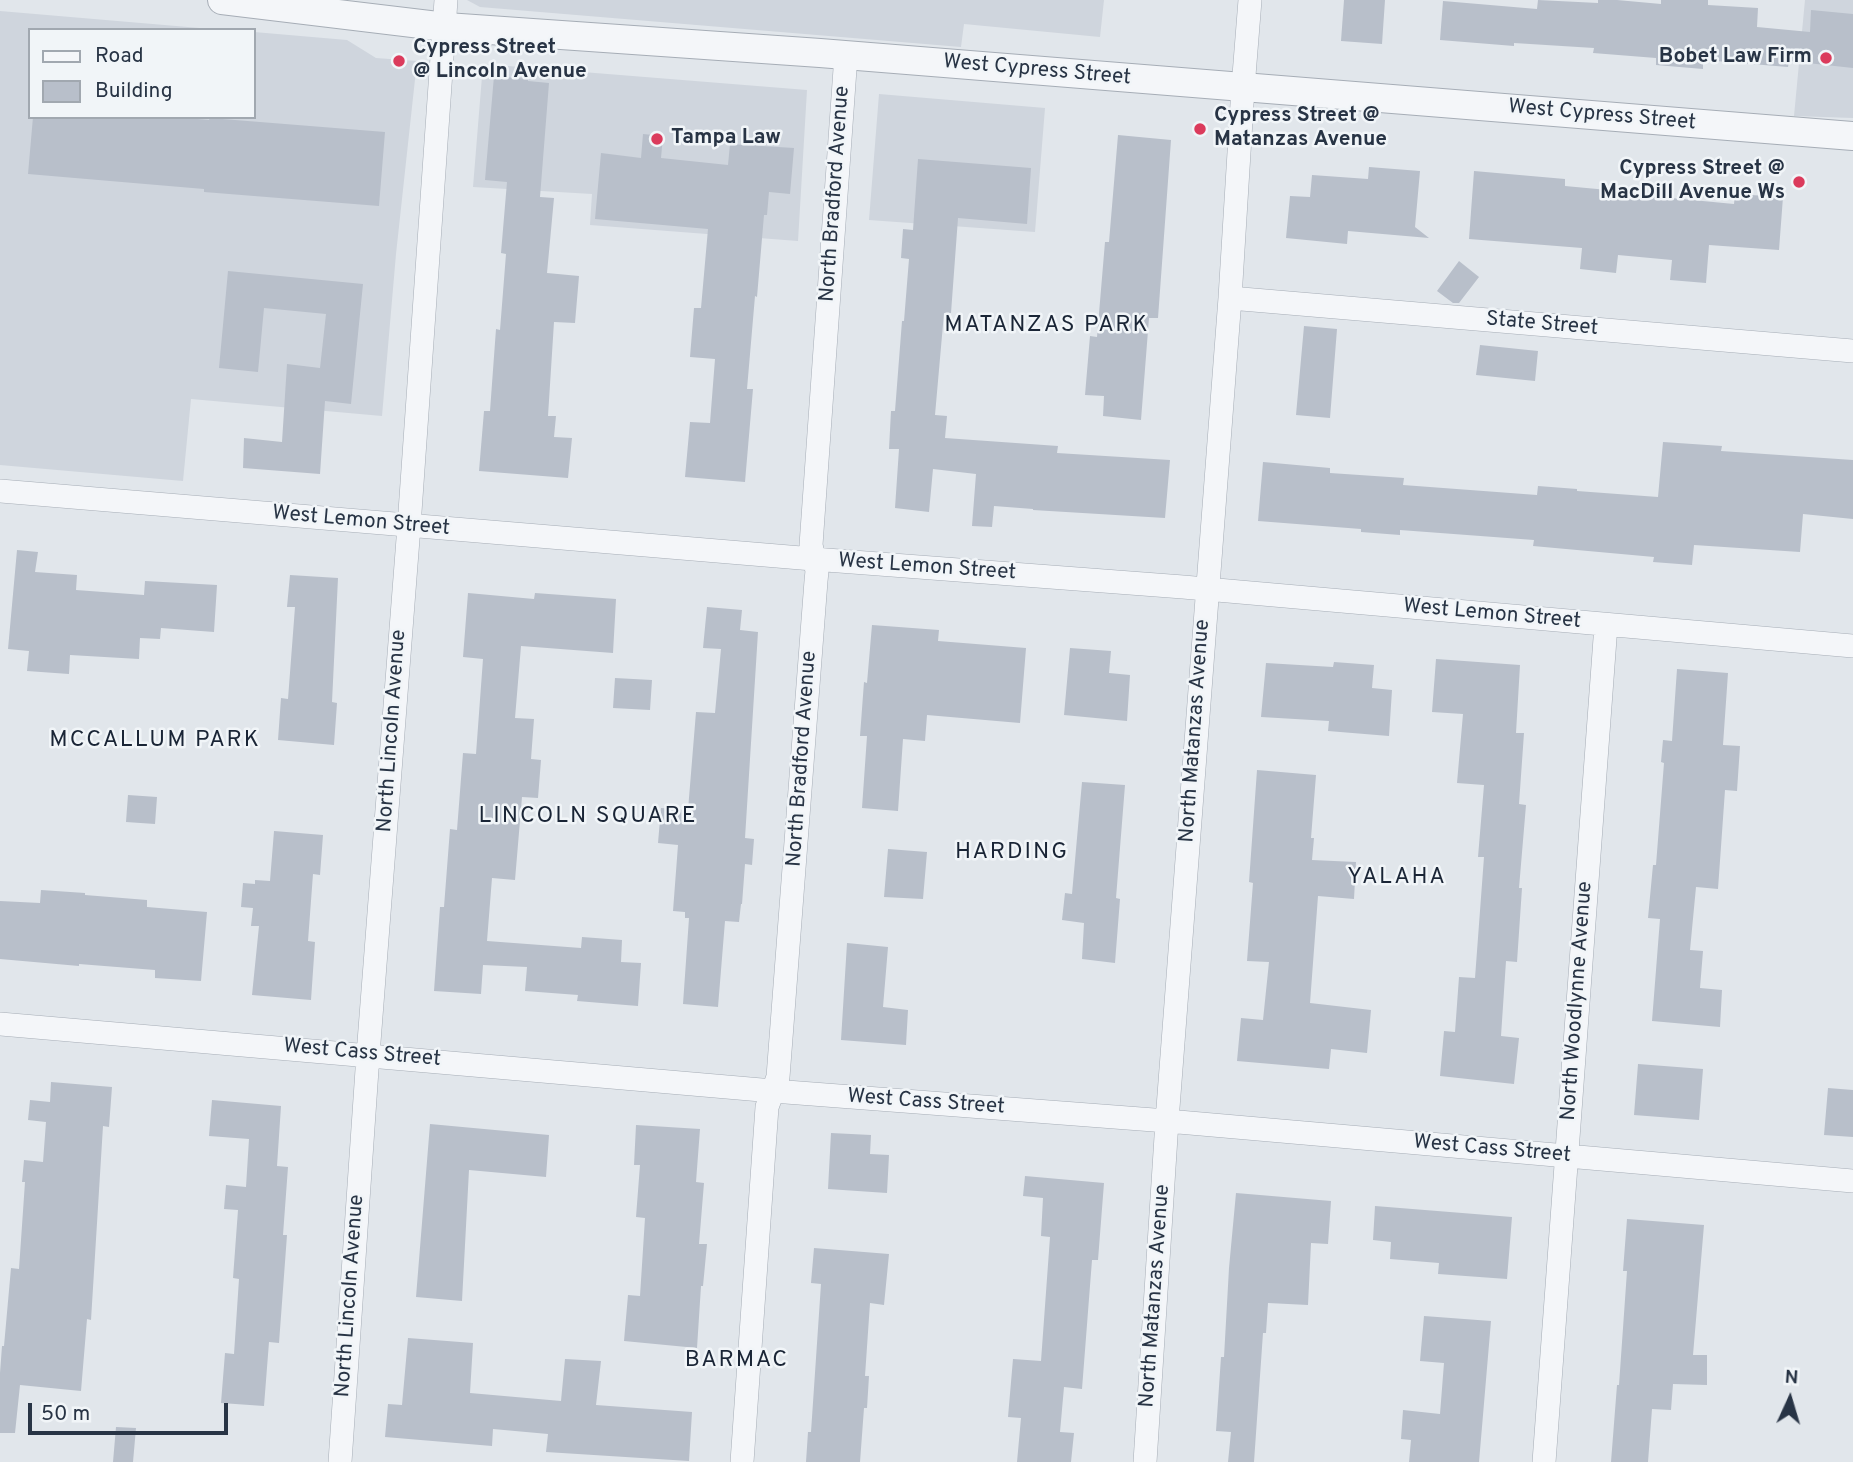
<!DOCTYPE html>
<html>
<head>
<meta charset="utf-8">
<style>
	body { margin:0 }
	#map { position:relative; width:1853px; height:1462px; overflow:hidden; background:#e1e6eb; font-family:Overpass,sans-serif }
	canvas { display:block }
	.legend { position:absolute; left:28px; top:28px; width:228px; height:91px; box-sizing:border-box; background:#f1f5f8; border:2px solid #a1a8b0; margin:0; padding:9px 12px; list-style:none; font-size:21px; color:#283445 }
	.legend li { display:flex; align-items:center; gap:14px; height:35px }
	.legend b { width:35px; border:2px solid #a1a8b0 }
	.north { position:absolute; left:1755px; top:1364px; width:70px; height:70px; -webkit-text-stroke:5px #f1f5f8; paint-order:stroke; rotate:4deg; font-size:19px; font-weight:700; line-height:28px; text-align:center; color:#283445 }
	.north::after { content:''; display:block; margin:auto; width:24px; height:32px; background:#283445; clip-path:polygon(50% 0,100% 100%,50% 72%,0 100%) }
	.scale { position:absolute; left:28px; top:1403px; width:200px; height:32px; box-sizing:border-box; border:4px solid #283445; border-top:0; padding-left:9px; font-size:21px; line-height:24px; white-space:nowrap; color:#283445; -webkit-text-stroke:5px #f1f5f8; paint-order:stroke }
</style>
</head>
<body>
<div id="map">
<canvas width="1853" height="1462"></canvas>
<ul class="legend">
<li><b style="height:9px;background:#f4f6f9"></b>Road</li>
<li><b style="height:19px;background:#b8bfca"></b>Building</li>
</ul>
<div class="north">N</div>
<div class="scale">50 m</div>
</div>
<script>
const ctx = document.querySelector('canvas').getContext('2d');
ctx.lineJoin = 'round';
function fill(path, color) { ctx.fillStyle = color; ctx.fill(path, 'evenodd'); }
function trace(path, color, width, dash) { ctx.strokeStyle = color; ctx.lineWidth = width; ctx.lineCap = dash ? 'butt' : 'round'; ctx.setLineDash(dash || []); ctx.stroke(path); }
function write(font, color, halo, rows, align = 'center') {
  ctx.font = font + ' Overpass,sans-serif'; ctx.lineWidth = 5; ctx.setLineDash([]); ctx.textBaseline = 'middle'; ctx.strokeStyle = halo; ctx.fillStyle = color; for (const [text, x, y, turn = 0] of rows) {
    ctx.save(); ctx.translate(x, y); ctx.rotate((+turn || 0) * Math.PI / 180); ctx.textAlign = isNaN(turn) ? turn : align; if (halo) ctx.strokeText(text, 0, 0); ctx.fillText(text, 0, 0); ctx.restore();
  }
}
const built = new Path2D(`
	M 467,0 L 1104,0 L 1100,37 L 964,24 L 961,47 L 480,7 Z
	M 1805,0 L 1853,0 L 1853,118 L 1794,116 Z
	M 0,11 L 223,30 L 30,30 L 30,117 L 254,117 L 254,32 L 347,40 L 376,58 L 417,61 L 396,254 L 382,416 L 191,399 L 183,481 L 0,465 Z
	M 483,64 L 807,90 L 798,241 L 590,225 L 592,194 L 473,187 Z
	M 879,94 L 1045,108 L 1035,232 L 869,220 Z`);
const building = new Path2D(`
	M 1344,0 L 1385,0 L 1382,44 L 1341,41 Z
	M 1538,0 L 1598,3 L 1598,0 L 1617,0 L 1661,4 L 1661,0 L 1708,0 L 1708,5 L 1758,8 L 1757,27 L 1810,32 L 1811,10 L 1853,14 L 1853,68 L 1789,61 L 1788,67 L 1703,60 L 1703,69 L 1656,65 L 1656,58 L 1593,53 L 1594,48 L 1514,43 L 1514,46 L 1440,40 L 1443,1 L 1537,9 Z
	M 494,76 L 528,79 L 528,81 L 549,83 L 540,197 L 554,198 L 547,273 L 579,276 L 575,323 L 554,322 L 548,416 L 556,416 L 554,437 L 572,438 L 568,478 L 479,471 L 484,411 L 490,411 L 496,329 L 500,330 L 506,254 L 501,253 L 507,182 L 485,180 Z
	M 33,117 L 175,117 L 209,120 L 210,118 L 385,132 L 379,206 L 204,192 L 204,189 L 28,174 Z
	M 643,134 L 663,136 L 661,158 L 728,165 L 730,144 L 794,148 L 790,194 L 769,192 L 767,215 L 764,215 L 757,297 L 755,296 L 747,389 L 753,389 L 745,482 L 685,477 L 690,422 L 710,423 L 715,359 L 690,357 L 694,308 L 701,308 L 708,229 L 595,219 L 601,153 L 641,158 Z
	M 1118,135 L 1171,140 L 1158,318 L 1149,318 L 1141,420 L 1103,416 L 1104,396 L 1085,395 L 1090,336 L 1097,337 L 1105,242 L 1109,242 Z
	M 918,159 L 1031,168 L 1027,224 L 958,218 L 951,313 L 944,313 L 935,415 L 947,416 L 945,438 L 1058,446 L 1057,453 L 1170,460 L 1165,518 L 1033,510 L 1033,509 L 994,506 L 992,527 L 972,526 L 976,474 L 933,469 L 929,512 L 895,508 L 899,449 L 889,449 L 891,411 L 895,411 L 902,321 L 904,321 L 909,259 L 901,258 L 903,229 L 913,230 Z
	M 1369,167 L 1420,171 L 1415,227 L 1429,238 L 1348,231 L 1347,244 L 1286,238 L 1290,196 L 1310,197 L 1312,175 L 1368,179 Z
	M 1474,171 L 1565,179 L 1565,186 L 1640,193 L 1640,195 L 1734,204 L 1735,194 L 1783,197 L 1779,250 L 1709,245 L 1706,283 L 1670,280 L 1672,260 L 1618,255 L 1616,273 L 1580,269 L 1582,248 L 1469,239 Z
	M 1459,261 L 1479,277 L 1459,303 L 1453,303 L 1437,291 Z
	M 228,271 L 363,284 L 351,404 L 325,401 L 320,474 L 243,468 L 244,438 L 282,442 L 287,364 L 320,368 L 326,314 L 264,308 L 258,372 L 219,368 Z
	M 1304,326 L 1337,329 L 1330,418 L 1296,415 Z
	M 1480,345 L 1538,351 L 1535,381 L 1476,375 Z
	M 1663,442 L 1722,446 L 1721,451 L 1853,460 L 1853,519 L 1803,514 L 1800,552 L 1694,545 L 1692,565 L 1653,562 L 1654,557 L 1533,546 L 1534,540 L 1400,530 L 1400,535 L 1361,532 L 1361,529 L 1258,521 L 1263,462 L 1330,468 L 1330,473 L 1404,478 L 1403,485 L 1537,495 L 1538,486 L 1577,489 L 1577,491 L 1658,497 Z
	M 17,550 L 38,552 L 35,572 L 77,575 L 76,590 L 144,595 L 145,581 L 217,585 L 214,632 L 161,628 L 160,639 L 140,638 L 139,659 L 70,655 L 69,674 L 27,671 L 29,651 L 8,649 Z
	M 290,575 L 338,578 L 332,702 L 337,703 L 334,745 L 278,740 L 281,698 L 288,699 L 295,607 L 287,607 Z
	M 468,593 L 534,599 L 535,593 L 616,599 L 613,653 L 521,646 L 515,718 L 534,719 L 531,759 L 541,760 L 538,798 L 522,797 L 515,880 L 492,878 L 487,941 L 581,948 L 582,937 L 622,940 L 621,962 L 641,963 L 638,1006 L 577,1001 L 578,995 L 525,991 L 527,967 L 483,965 L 481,994 L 434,991 L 440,907 L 444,907 L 450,829 L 457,830 L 463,753 L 476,754 L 483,659 L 463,657 Z
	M 707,607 L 742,610 L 740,630 L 758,632 L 745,838 L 754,839 L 752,865 L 745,864 L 742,904 L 741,904 L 739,922 L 725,921 L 718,1007 L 683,1004 L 689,918 L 685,918 L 685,912 L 673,911 L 678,845 L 658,843 L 661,808 L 688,810 L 696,712 L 715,713 L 721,649 L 703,648 Z
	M 872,625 L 939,630 L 938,641 L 1026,648 L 1020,723 L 927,715 L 925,741 L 903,739 L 898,811 L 862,808 L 867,736 L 860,736 L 864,682 L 867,683 Z
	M 1070,648 L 1111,651 L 1109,673 L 1130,675 L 1127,721 L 1064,715 Z
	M 1436,659 L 1520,665 L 1516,733 L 1524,733 L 1519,804 L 1526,805 L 1519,888 L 1522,888 L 1517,962 L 1506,961 L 1501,1036 L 1519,1038 L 1514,1084 L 1440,1076 L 1444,1031 L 1455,1032 L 1459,977 L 1475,978 L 1484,857 L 1478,857 L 1484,785 L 1457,783 L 1463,714 L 1432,712 Z
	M 1334,662 L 1374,665 L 1372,688 L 1392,690 L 1389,736 L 1328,731 L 1329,721 L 1261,717 L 1266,663 L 1333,667 Z
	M 1677,669 L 1728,673 L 1723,745 L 1740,746 L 1737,791 L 1725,790 L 1718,889 L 1696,887 L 1690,950 L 1703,951 L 1700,988 L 1722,990 L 1720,1027 L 1652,1021 L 1660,919 L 1648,918 L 1653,865 L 1656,865 L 1664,763 L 1661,762 L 1663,740 L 1672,741 Z
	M 615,678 L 652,680 L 650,710 L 613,708 Z
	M 1257,770 L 1316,775 L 1311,838 L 1314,838 L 1312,860 L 1356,862 L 1354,899 L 1318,896 L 1310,1003 L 1371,1010 L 1367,1053 L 1331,1049 L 1329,1069 L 1237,1061 L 1241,1018 L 1263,1020 L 1269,962 L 1247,961 L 1253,883 L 1249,882 Z
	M 1082,782 L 1125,785 L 1116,898 L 1120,899 L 1115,963 L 1082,959 L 1084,923 L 1062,920 L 1065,893 L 1072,894 Z
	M 128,795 L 157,797 L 155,824 L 126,822 Z
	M 274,831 L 323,835 L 320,875 L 313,874 L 308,941 L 315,942 L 311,1000 L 252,995 L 259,926 L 251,926 L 253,908 L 241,907 L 243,883 L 255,884 L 255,880 L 270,881 Z
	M 888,849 L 927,852 L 923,899 L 884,897 Z
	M 41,890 L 85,893 L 85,895 L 147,900 L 147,907 L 207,912 L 201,981 L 155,978 L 155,970 L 79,964 L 79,966 L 0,959 L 0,901 L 40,903 Z
	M 847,943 L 888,947 L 883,1007 L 908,1010 L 906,1045 L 841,1040 Z
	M 1638,1064 L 1703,1069 L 1699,1120 L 1634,1115 Z
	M 51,1082 L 112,1087 L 109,1127 L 103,1126 L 91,1320 L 87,1319 L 81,1391 L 20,1385 L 15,1433 L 0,1433 L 0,1373 L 2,1346 L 4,1346 L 11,1268 L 19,1269 L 25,1182 L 22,1182 L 24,1160 L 43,1162 L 46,1122 L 28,1120 L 30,1100 L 50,1102 Z
	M 1828,1088 L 1853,1090 L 1853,1137 L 1824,1135 Z
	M 212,1100 L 281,1106 L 277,1166 L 288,1167 L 283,1235 L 287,1235 L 279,1343 L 269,1342 L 264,1406 L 221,1403 L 225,1353 L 234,1354 L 239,1279 L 233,1278 L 238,1210 L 224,1209 L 226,1185 L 246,1187 L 249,1139 L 209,1136 Z
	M 430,1124 L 549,1135 L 546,1177 L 469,1170 L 462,1301 L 416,1297 Z
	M 636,1125 L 700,1129 L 696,1182 L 704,1183 L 699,1244 L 707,1244 L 703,1286 L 701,1286 L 697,1348 L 624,1341 L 628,1295 L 640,1296 L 645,1218 L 636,1217 L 640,1165 L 634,1165 Z
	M 831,1133 L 871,1135 L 870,1154 L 889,1155 L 887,1193 L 828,1189 Z
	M 1025,1176 L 1104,1183 L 1098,1260 L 1092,1260 L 1082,1389 L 1064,1387 L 1060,1432 L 1074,1433 L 1071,1462 L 1017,1462 L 1021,1418 L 1008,1417 L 1013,1359 L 1041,1361 L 1050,1237 L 1041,1236 L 1043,1198 L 1023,1196 Z
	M 1236,1193 L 1331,1201 L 1328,1244 L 1311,1243 L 1308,1305 L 1268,1303 L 1266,1333 L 1263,1333 L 1254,1462 L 1228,1462 L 1231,1432 L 1216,1431 L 1221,1357 L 1224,1357 L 1229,1268 Z
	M 1375,1206 L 1512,1217 L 1507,1279 L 1438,1274 L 1439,1263 L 1390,1259 L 1391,1242 L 1373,1240 Z
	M 1627,1219 L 1704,1225 L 1693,1355 L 1707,1355 L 1707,1385 L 1673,1384 L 1671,1410 L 1652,1409 L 1648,1462 L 1611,1462 L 1617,1385 L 1619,1385 L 1627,1271 L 1623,1271 Z
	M 814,1248 L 889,1254 L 884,1305 L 870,1303 L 865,1376 L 869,1376 L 867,1408 L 864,1408 L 860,1462 L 806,1462 L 808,1432 L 811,1432 L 821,1284 L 811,1283 Z
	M 1424,1316 L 1491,1321 L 1479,1462 L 1409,1462 L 1411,1440 L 1401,1439 L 1403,1410 L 1440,1414 L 1444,1363 L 1420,1361 Z
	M 408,1338 L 473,1343 L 470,1393 L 561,1401 L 565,1359 L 601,1361 L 596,1405 L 692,1412 L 689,1461 L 546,1452 L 548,1434 L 493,1429 L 492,1446 L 385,1437 L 388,1404 L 402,1405 Z
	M 116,1427 L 136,1428 L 133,1462 L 113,1462 Z`);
const minor = new Path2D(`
	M 1230,298 L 1853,351
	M 0,491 L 813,559 L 1183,587 L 1853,646
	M 0,1024 L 773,1091 L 1167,1121 L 1853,1181
	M 340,1462 L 368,1055 L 409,526 L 446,0
	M 742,1462 L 767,1107 L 778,1077 L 816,581 L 817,571 L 811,545 L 846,55
	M 1145,1462 L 1167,1121 L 1230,298 L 1243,88 L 1250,0
	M 1544,1462 L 1606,625`);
const tertiary = new Path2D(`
	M 222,0 L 446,27 L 820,53 L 1853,136`);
const markers = [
	[1826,58,7,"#db3b5c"],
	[399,61,7,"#db3b5c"],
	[1200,129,7,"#db3b5c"],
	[657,139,7,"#db3b5c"],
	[1799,182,7,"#db3b5c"]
];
const poiNames = [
	["Cypress Street",413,49],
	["@ Lincoln Avenue",413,73],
	["Bobet Law Firm",1812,58,"right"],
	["Cypress Street @",1214,117],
	["Matanzas Avenue",1214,141],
	["Tampa Law",671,139],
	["Cypress Street @",1785,170,"right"],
	["MacDill Avenue Ws",1785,194,"right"]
];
const streetNames = [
	["West Cypress Street",1037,71,5],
	["West Cypress Street",1602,116,5],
	["North Bradford Avenue",836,194,-86],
	["State Street",1542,325,5],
	["West Lemon Street",361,522,5],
	["West Lemon Street",927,568,4],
	["West Lemon Street",1492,615,5],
	["North Lincoln Avenue",393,731,-86],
	["North Matanzas Avenue",1196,731,-86],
	["North Bradford Avenue",803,759,-86],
	["North Woodlynne Avenue",1578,1001,-86],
	["West Cass Street",362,1054,5],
	["West Cass Street",926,1103,4],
	["West Cass Street",1492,1150,5],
	["North Lincoln Avenue",351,1296,-86],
	["North Matanzas Avenue",1156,1296,-86]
];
const neighbourhoodNames = [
	["MATANZAS PARK",1047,326],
	["MCCALLUM PARK",155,741],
	["LINCOLN SQUARE",588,817],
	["HARDING",1012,853],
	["YALAHA",1397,878],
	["BARMAC",737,1361]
];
fill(built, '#cfd5dd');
fill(building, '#b8bfca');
trace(minor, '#a6adb6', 24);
trace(tertiary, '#a6adb6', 30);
trace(minor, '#f4f6f9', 23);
trace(tertiary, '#f4f6f9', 28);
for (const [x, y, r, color] of markers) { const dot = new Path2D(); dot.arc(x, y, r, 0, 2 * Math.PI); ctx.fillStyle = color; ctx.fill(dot); trace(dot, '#f1f5f8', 2.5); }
write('bold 21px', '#283445', '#f1f5f8', poiNames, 'left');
write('21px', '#283445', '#f1f5f8', streetNames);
ctx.letterSpacing = '2px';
write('23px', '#1a2536', '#f1f5f8', neighbourhoodNames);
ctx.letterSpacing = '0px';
</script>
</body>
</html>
